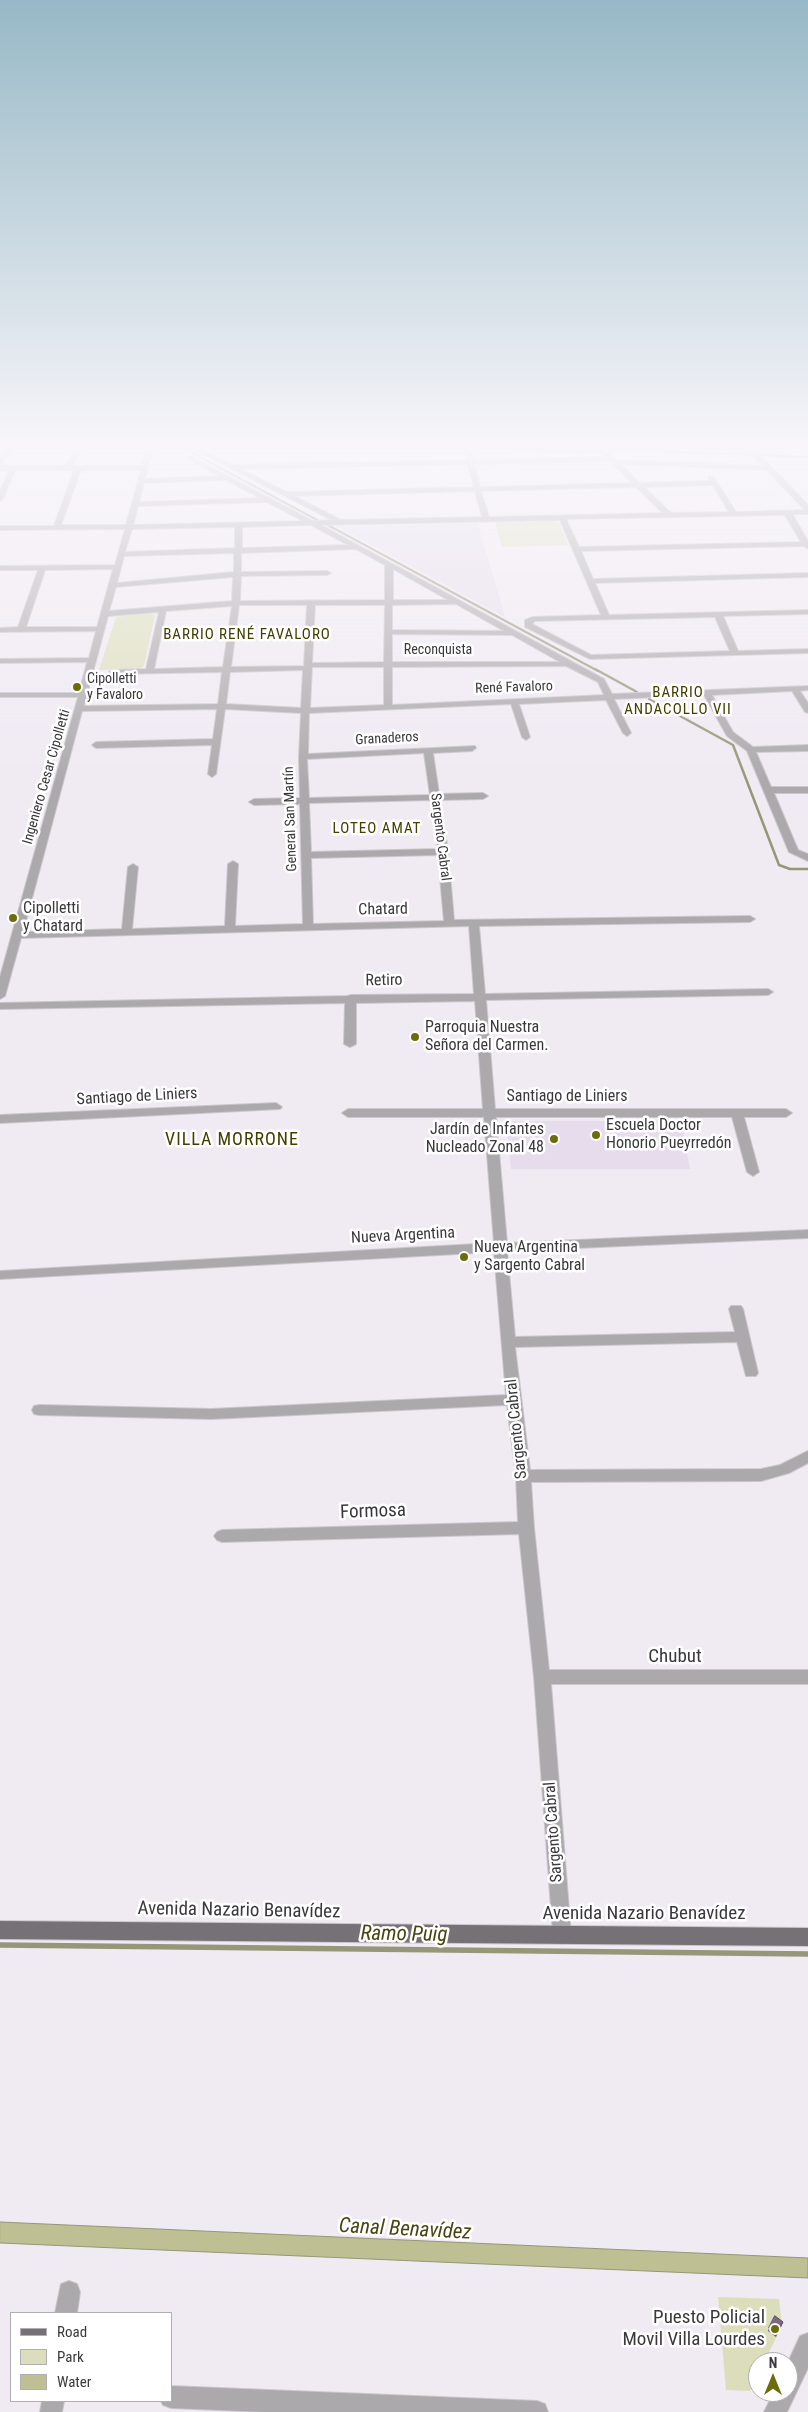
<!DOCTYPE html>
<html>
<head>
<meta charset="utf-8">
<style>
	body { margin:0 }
	#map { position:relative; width:808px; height:2412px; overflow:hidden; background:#f0eaf3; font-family:"Roboto Condensed",sans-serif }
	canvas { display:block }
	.legend { position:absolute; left:10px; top:2312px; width:162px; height:90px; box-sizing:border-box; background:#fff; border:1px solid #b0afb1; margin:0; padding:6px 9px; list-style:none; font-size:15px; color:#3a383c }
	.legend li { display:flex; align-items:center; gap:10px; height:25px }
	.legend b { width:25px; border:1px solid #b0afb1 }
	.north { position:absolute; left:748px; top:2352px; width:50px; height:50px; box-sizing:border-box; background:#fff; border:1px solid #b0afb1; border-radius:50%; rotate:0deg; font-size:14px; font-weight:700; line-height:20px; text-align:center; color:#3a383c }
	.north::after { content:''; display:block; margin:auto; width:18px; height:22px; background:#6c6c0c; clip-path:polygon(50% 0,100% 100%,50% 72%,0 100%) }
</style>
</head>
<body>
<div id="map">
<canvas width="808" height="2412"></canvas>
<ul class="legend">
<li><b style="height:6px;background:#757177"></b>Road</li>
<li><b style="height:14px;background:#dcdebb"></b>Park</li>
<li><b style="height:14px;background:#bebf93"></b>Water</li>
</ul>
<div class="north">N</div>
</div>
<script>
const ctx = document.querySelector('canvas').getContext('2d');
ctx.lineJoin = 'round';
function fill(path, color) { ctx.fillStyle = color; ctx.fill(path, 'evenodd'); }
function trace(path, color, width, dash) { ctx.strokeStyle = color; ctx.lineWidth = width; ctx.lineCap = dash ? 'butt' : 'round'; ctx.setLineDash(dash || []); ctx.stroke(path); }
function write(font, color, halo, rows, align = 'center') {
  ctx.font = font + ' "Roboto Condensed",sans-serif'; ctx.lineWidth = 5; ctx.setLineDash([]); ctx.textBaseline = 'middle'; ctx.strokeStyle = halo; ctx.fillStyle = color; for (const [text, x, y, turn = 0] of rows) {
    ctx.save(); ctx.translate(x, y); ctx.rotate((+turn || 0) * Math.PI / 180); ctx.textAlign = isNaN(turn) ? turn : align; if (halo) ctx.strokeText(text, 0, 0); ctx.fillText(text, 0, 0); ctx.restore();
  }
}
const built = new Path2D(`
	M 478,523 L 505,617 L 336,526 L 407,525 Z
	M 506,1121 L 681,1121 L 690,1169 L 511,1169 Z`);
const green = new Path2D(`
	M 551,521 L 559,523 L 568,545 L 502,547 L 495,522 Z
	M 149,613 L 155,615 L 144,666 L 138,669 L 99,670 L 116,617 Z
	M 718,2297 L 779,2299 L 782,2326 L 764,2362 L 758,2362 L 758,2374 L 750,2391 L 726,2390 Z`);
const water = new Path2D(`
	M 0,2222 L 808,2258 L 808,2278 L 0,2243 Z`);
const streamFar2 = new Path2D(`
	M 185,449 L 319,521
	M 576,449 L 592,449
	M 601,449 L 808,457
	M 326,524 L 598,671`);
const streamFar1 = new Path2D(`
	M 595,669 L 637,692
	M 649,699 L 733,745 L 779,865 L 790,869 L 808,869`);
const stream = new Path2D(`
	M 0,1945 L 808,1954`);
const minor = new Path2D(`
	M 8,449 L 14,449 L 0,464 L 0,458 Z
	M 76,449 L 82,449 L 71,466 L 142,466 L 147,449 L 153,449 L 145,479 L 219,476 L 187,458 L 192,457 L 313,521 L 332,520 L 193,449 L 200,449 L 233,465 L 467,460 L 465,449 L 471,449 L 473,460 L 606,457 L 601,453 L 516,451 L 513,449 L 604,449 L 616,460 L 763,466 L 748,449 L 754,449 L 808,505 L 808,514 L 792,514 L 808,541 L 808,549 L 804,546 L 581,551 L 593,579 L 808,573 L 808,577 L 595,583 L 609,615 L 808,610 L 808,614 L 723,616 L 738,651 L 808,649 L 808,653 L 590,659 L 525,627 L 525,620 L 533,617 L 601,615 L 560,520 L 321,525 L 604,679 L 612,694 L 808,686 L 808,690 L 800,691 L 808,703 L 808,713 L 805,712 L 792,691 L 712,695 L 733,732 L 753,747 L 808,745 L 808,751 L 756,752 L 771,787 L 808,787 L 808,793 L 774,793 L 798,850 L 808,854 L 808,861 L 789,852 L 747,751 L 727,736 L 704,695 L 614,699 L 631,733 L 627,736 L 623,733 L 606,700 L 519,704 L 530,737 L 526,740 L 522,737 L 511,704 L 309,713 L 308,754 L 475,746 L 476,748 L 472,751 L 433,753 L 439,794 L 483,793 L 488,796 L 483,799 L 440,800 L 448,852 L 454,920 L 750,916 L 755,919 L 750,922 L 479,926 L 485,994 L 768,989 L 773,992 L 768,995 L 486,1000 L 495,1109 L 786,1109 L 792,1113 L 786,1117 L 744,1117 L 759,1172 L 753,1176 L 747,1172 L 732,1117 L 496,1117 L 507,1243 L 808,1230 L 808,1238 L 507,1251 L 515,1337 L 735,1332 L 729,1309 L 731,1306 L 741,1306 L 743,1309 L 758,1373 L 756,1376 L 746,1376 L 737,1342 L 515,1347 L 530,1470 L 761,1469 L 780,1465 L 808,1451 L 808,1463 L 789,1473 L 761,1481 L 531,1482 L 534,1528 L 549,1670 L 808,1670 L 808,1684 L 551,1684 L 571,1935 L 569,1941 L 562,1944 L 555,1941 L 553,1935 L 534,1677 L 519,1534 L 222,1542 L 217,1540 L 214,1536 L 217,1532 L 222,1530 L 518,1522 L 516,1476 L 507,1405 L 211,1419 L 39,1415 L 34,1414 L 32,1410 L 34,1406 L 39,1405 L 211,1409 L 506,1395 L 494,1252 L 0,1279 L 0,1271 L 494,1243 L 484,1117 L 348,1117 L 342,1113 L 348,1109 L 483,1109 L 475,1001 L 356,1003 L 356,1044 L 350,1047 L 344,1044 L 345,1003 L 0,1009 L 0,1003 L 347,996 L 351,995 L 474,994 L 469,926 L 21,938 L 5,996 L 0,999 L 0,977 L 78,697 L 0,697 L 0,693 L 79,693 L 87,662 L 0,663 L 0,659 L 89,658 L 96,631 L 0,632 L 0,628 L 18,627 L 38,570 L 0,570 L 0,566 L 115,565 L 125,529 L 0,530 L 0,526 L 54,526 L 74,470 L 15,470 L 3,499 L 0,501 L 0,491 L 9,470 L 0,470 L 0,466 L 64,466 ZM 610,461 L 632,483 L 480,487 L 474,464 ZM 467,464 L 474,487 L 287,492 L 240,469 ZM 620,464 L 767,470 L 805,510 L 736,512 L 713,476 L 708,477 L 710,481 L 640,483 ZM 81,470 L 141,470 L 126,525 L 61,525 ZM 226,480 L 260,498 L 139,502 L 144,483 ZM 713,485 L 729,512 L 671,513 L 644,487 ZM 636,487 L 663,513 L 489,517 L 481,491 ZM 475,491 L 482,517 L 341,520 L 294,496 ZM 267,502 L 303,521 L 133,525 L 138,506 ZM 785,515 L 801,542 L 579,547 L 566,519 ZM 311,525 L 348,545 L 242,548 L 242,527 ZM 235,527 L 235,548 L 125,552 L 132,529 ZM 356,549 L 385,565 L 385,600 L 240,601 L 241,576 L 327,575 L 331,573 L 327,571 L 241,572 L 241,553 ZM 234,553 L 234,572 L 117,583 L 124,556 ZM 113,569 L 97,627 L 26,627 L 45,570 ZM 393,569 L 448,600 L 393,600 ZM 233,577 L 232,601 L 109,611 L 116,587 ZM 456,604 L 504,631 L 392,630 L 392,605 ZM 239,605 L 307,605 L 304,666 L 231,667 ZM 315,605 L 385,605 L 384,662 L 312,663 ZM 232,606 L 223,667 L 154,669 L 166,611 ZM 159,612 L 146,669 L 113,670 L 109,672 L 113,674 L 222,672 L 218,704 L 84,706 L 108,616 ZM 715,617 L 730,651 L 591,655 L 532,624 L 535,621 ZM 392,634 L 512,635 L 560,662 L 392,662 ZM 566,666 L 598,682 L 604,695 L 392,705 L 392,667 ZM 312,667 L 384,667 L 384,705 L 310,708 ZM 303,670 L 301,708 L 226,704 L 230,672 ZM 217,709 L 213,739 L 96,742 L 92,745 L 96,748 L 212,745 L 208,774 L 212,777 L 216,774 L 225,709 L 301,713 L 299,757 L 300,798 L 254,799 L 249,802 L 254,805 L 300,804 L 303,924 L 235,926 L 238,864 L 233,861 L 228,864 L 225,926 L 132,929 L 138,867 L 133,864 L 128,867 L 122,929 L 23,932 L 82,711 ZM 424,753 L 430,795 L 309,798 L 307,759 ZM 431,800 L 438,849 L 311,852 L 309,803 ZM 438,855 L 444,921 L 313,924 L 311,858 Z
	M 276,1103 L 282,1107 L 280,1109 L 0,1123 L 0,1115 Z
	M 69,2281 L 77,2284 L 80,2292 L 77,2313 L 55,2313 L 61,2284 Z
	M 808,2333 L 808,2368 L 787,2412 L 764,2412 L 774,2392 L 788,2392 L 788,2362 L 800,2336 Z
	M 171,2386 L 537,2401 L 545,2404 L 548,2412 L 265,2412 L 171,2408 L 163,2405 L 161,2401 L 171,2401 Z
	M 42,2401 L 64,2401 L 62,2412 L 40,2412 Z`);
const major = new Path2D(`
	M 0,1921 L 808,1928 L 808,1946 L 0,1939 Z`);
const wall = new Path2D(`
	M 783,2322 L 776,2337 L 768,2331 L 769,2328 Z`);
const building = new Path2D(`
	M 775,2316 L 783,2322 L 777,2334 L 769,2328 Z`);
const markers = [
	[77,687,5,"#6c6c0c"],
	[13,918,5,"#6c6c0c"],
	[415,1037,5,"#6c6c0c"],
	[596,1135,5,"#6c6c0c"],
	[554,1139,5,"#6c6c0c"],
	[464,1257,5,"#6c6c0c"],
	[775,2329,5,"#6c6c0c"]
];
const farStreetnames = [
	["Reconquista",438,650],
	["René Favaloro",514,688,-2],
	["Granaderos",387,739,-3],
	["Ingeniero Cesar Cipolletti",47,777,-74],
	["General San Martín",291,819,-92],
	["Sargento Cabral",440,837,83]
];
const farPoinames = [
	["Cipolletti",87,679],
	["y Favaloro",87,695]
];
const farNeighbourhoodnames = [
	["BARRIO RENÉ FAVALORO",247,635],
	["BARRIO",678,693],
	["ANDACOLLO VII",678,710],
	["LOTEO AMAT",377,829]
];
const poiNames = [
	["Cipolletti",23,909],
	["y Chatard",23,927],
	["Parroquia Nuestra",425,1028],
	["Señora del Carmen.",425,1046],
	["Escuela Doctor",606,1126],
	["Honorio Pueyrredón",606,1144],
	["Jardín de Infantes",544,1130,"right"],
	["Nucleado Zonal 48",544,1148,"right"],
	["Nueva Argentina",474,1248],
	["y Sargento Cabral",474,1266]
];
const streetNames = [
	["Chatard",383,910,-1],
	["Retiro",384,981,-1],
	["Santiago de Liniers",137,1097,-3],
	["Santiago de Liniers",567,1097],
	["Nueva Argentina",403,1236,-3],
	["Sargento Cabral",517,1429,-96],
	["Sargento Cabral",554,1832,-94]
];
const neighbourhoodNames = [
	["VILLA MORRONE",232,1140]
];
const nearStreetnames = [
	["Formosa",373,1512,-2],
	["Chubut",675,1657],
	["Avenida Nazario Benavídez",239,1911,1],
	["Avenida Nazario Benavídez",644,1914]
];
const nearPoinames = [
	["Puesto Policial",765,2318],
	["Movil Villa Lourdes",765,2340]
];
const nearWaternames = [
	["Ramo Puig",404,1935,1],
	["Canal Benavídez",405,2230,3]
];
fill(built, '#e6dceb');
fill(green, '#dcdebb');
fill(water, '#bebf93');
trace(water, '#969679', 1);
trace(streamFar2, '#969679', 2);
trace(streamFar1, '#969679', 2.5);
trace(stream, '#969679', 5.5);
trace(minor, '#ccc6ce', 2);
trace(major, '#ccc6ce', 2);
fill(minor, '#aba9ac');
fill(major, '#757177');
fill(wall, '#6c5876');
fill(building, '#7e6689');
trace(building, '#584760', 1);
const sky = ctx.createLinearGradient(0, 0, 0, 786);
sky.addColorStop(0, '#97b8c6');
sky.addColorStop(0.57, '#f8f6fa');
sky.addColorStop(1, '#f8f6fa00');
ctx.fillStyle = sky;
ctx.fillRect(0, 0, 808, 786);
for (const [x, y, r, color] of markers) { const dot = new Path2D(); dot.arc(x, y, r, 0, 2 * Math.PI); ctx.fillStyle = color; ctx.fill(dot); trace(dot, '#fff', 2); }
write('14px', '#3a383c', '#fff', farStreetnames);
write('14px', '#3a383c', '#fff', farPoinames, 'left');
ctx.letterSpacing = '1px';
write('15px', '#404000', '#fff', farNeighbourhoodnames);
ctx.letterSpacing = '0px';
write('16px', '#3a383c', '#fff', poiNames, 'left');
write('16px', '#3a383c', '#fff', streetNames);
ctx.letterSpacing = '1px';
write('18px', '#404000', '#fff', neighbourhoodNames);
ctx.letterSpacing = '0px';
write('19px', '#3a383c', '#fff', nearStreetnames);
write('19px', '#3a383c', '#fff', nearPoinames, 'right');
write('italic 21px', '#454611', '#fff', nearWaternames);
</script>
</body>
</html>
